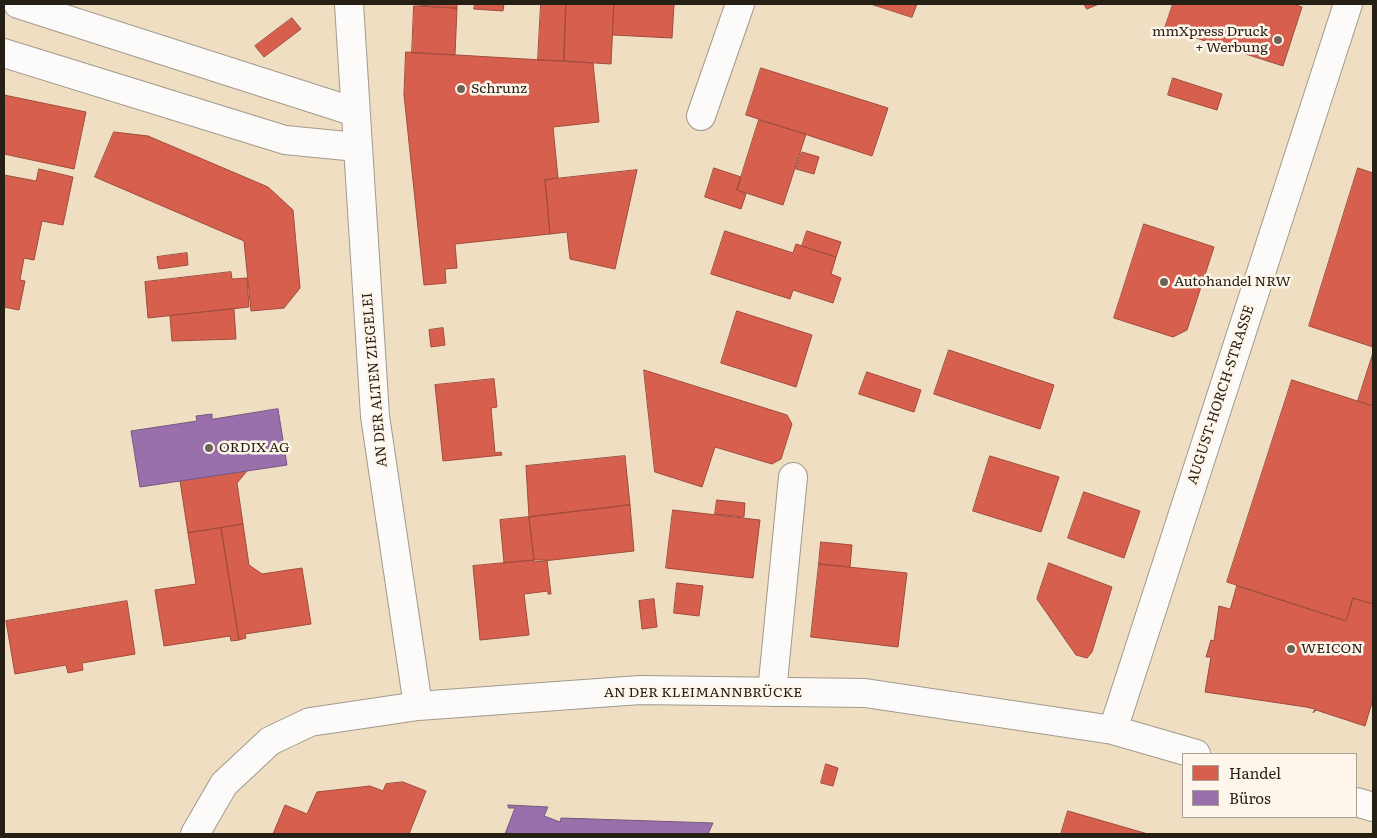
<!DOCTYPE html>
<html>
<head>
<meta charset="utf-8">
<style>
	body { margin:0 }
	#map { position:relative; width:1377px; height:838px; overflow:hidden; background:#eee4d4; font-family:Literata,serif }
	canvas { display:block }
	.frame { position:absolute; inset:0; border:5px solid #261f14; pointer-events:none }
	.legend { position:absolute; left:1182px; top:753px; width:175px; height:65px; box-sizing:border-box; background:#fef6ea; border:1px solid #a8a094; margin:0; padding:6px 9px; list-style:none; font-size:15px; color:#261f14 }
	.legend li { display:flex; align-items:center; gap:10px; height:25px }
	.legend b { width:25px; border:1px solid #a8a094 }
</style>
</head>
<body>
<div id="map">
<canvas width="1377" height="838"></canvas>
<div class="frame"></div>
<ul class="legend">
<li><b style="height:14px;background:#d6604d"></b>Handel</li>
<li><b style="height:14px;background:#9970ab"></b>Büros</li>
</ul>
</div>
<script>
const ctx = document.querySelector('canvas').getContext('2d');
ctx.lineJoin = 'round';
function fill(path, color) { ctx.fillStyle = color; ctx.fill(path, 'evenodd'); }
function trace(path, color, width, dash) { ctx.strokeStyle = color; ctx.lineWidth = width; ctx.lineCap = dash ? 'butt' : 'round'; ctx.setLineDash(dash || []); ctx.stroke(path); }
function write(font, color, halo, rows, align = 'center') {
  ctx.font = font + ' Literata,serif'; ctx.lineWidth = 5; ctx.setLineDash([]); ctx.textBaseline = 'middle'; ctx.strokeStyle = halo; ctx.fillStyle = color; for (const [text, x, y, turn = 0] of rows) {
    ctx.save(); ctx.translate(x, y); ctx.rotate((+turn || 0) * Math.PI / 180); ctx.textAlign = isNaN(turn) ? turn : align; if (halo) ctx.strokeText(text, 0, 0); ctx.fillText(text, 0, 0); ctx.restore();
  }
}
const built = new Path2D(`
	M 4,4 L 1373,4 L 1373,834 L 4,834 ZM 1183,754 L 1356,754 L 1356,817 L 1183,817 Z`);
const shops = new Path2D(`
	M 408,4 L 457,4 L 457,8 Z
	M 475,4 L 504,4 L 503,11 L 474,9 Z
	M 541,4 L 566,4 L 564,61 L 538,60 Z
	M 566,4 L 614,4 L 611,64 L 564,61 Z
	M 614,4 L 674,4 L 672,38 L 613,35 Z
	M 871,4 L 917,4 L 912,17 Z
	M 1084,4 L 1099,4 L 1087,9 Z
	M 1173,4 L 1293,4 L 1302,7 L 1283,66 L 1165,28 Z
	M 414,6 L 457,8 L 455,55 L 412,53 Z
	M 292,18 L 301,29 L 264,57 L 255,46 Z
	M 406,52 L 593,63 L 599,122 L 553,127 L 558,178 L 545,180 L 550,234 L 455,244 L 457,268 L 445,269 L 446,283 L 424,285 L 404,95 Z
	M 761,68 L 888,108 L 872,156 L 746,115 Z
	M 1173,78 L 1222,94 L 1217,110 L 1168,95 Z
	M 4,95 L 86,112 L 74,169 L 4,154 Z
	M 759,120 L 806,134 L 783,205 L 737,190 Z
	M 114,132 L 148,136 L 268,187 L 293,210 L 300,288 L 284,308 L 251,311 L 244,241 L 95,177 Z
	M 802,152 L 819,157 L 814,174 L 796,169 Z
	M 714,168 L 741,177 L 737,190 L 746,194 L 741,209 L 705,197 Z
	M 1358,168 L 1373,173 L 1373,347 L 1309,326 Z
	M 39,169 L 73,177 L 63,225 L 42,221 L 34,260 L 24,258 L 20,280 L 25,281 L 19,310 L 4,307 L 4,175 L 36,181 Z
	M 637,170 L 615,269 L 570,259 L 567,232 L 550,234 L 545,180 Z
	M 1144,224 L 1214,247 L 1187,330 L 1173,337 L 1114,318 Z
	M 725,231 L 793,253 L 796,244 L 836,257 L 831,274 L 841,278 L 833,303 L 793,290 L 790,299 L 711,274 Z
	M 807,231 L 841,242 L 836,257 L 802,246 Z
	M 187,253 L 188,265 L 159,269 L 157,257 Z
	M 231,272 L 232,279 L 247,278 L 249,307 L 148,318 L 145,282 Z
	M 234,309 L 236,339 L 172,341 L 170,316 Z
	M 737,311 L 812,335 L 796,387 L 721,363 Z
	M 443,328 L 445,345 L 431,347 L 429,330 Z
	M 949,350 L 1054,385 L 1040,429 L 934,394 Z
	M 1373,353 L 1373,406 L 1358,401 Z
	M 644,370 L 787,415 L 792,424 L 781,459 L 772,464 L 715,447 L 702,487 L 655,472 Z
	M 867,372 L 921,390 L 914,412 L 859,394 Z
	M 494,379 L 497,407 L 491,408 L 495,453 L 501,452 L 502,455 L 443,461 L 435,385 Z
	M 1292,380 L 1373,406 L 1373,604 L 1353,598 L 1346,621 L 1227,582 Z
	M 625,456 L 630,505 L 529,517 L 526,466 Z
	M 990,456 L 1059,477 L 1041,532 L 973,511 Z
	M 247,471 L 237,483 L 243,524 L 188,533 L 180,481 Z
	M 1084,492 L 1140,511 L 1124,558 L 1068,538 Z
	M 717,500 L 745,503 L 744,517 L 715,514 Z
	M 630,505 L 634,551 L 534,562 L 529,517 Z
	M 673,510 L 760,520 L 753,578 L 666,568 Z
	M 529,517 L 534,560 L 504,563 L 500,520 Z
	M 243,524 L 249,565 L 262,574 L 302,568 L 311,624 L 245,634 L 246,638 L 239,640 L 221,528 Z
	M 221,528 L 239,640 L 231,641 L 230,636 L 164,646 L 155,590 L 196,584 L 188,533 Z
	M 821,542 L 852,545 L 850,567 L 819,564 Z
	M 534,560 L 547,560 L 551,594 L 548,594 L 548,591 L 524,594 L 529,635 L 480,640 L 473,566 Z
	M 1049,563 L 1112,587 L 1092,652 L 1087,658 L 1076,655 L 1037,599 Z
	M 819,564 L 907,573 L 898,647 L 811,637 Z
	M 677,583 L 703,586 L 699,616 L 674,613 Z
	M 1237,586 L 1346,621 L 1353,598 L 1373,604 L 1373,699 L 1365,726 L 1316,710 L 1313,713 L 1315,709 L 1306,707 L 1205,692 L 1211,657 L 1206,657 L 1211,640 L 1214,641 L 1219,606 L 1230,609 Z
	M 654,599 L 657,627 L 642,629 L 639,601 Z
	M 127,601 L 135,654 L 82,663 L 83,670 L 68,673 L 66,665 L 15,674 L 6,621 Z
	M 826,764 L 838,768 L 833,786 L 821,783 Z
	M 403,782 L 426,791 L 409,834 L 273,834 L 285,805 L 307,814 L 317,792 L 370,786 L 383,791 L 386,784 Z
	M 1068,811 L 1148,834 L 1061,834 Z`);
const offices = new Path2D(`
	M 278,409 L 287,465 L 140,487 L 131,431 L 197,421 L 196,416 L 212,414 L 212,419 Z
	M 508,805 L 548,807 L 544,816 L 560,822 L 561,818 L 713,823 L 708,834 L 505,834 L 515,808 L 509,808 Z`);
const minor = new Path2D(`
	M 18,4 L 355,112
	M 349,4 L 375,416 L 418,706
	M 4,53 L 285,140 L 357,147
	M 701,116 L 740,4
	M 772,692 L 793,477
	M 1113,730 L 1348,4
	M 1356,802 L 1373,807
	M 195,834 L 224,784 L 270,741 L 310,722 L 418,706 L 640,690 L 865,693 L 1113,730 L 1196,754`);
const markers = [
	[1278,40,5,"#6c6457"],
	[461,89,5,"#6c6457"],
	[1164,282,5,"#6c6457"],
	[209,448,5,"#6c6457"],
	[1291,649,5,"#6c6457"]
];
const poiNames = [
	["mmXpress Druck",1268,32,"right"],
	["+ Werbung",1268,48,"right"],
	["Schrunz",471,89],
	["Autohandel NRW",1174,282],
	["ORDIX AG",219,448],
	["WEICON",1301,649]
];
const streetNames = [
	["AN DER ALTEN ZIEGELEI",375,380,-95],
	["AUGUST-HORCH-STRASSE",1221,395,-72],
	["AN DER KLEIMANNBRÜCKE",703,693]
];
fill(built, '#efdec2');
fill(shops, '#d6604d');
trace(shops, '#a14c3c', 1);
fill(offices, '#9970ab');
trace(offices, '#76587e', 1);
trace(minor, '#a19a8d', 30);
trace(minor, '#fcfbf9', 28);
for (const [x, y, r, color] of markers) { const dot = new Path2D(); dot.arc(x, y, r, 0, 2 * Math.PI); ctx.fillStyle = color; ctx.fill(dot); trace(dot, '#fef6ea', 2); }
write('14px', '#261f14', '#fef6ea', poiNames, 'left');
write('14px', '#261f14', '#fef6ea', streetNames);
</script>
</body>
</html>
